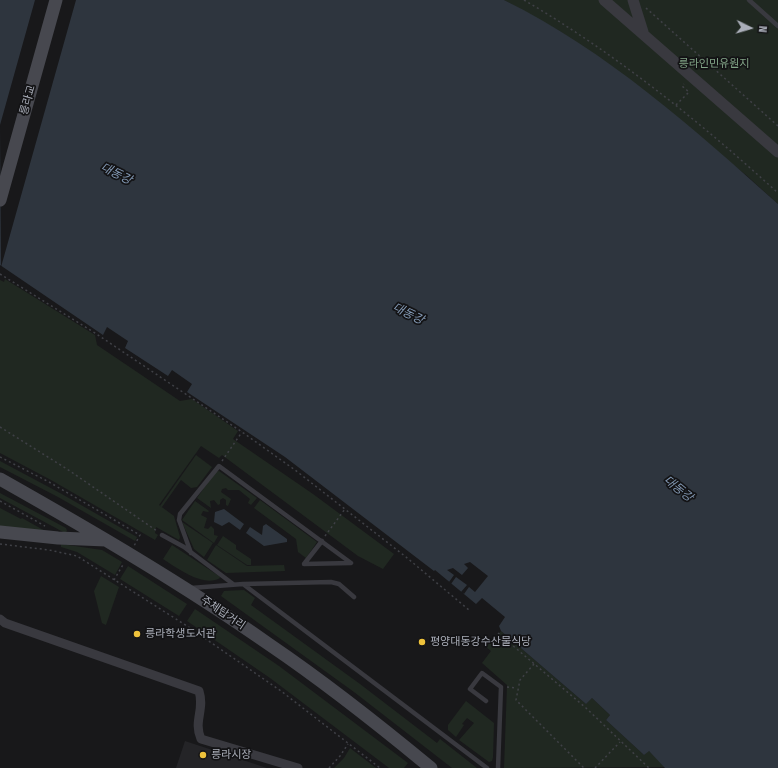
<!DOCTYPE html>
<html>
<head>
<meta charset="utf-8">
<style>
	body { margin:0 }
	#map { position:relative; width:778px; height:768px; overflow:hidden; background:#18181a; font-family:"Fira Sans Condensed",sans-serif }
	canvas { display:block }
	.north { position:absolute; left:730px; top:8px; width:40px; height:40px; -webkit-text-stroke:3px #131315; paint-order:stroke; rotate:95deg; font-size:11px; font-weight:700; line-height:16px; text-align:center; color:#aaaeb9 }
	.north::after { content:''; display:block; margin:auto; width:14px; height:18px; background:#aaaeb9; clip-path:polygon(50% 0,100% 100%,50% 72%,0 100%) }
</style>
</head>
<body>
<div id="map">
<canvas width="778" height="768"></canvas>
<div class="north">N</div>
</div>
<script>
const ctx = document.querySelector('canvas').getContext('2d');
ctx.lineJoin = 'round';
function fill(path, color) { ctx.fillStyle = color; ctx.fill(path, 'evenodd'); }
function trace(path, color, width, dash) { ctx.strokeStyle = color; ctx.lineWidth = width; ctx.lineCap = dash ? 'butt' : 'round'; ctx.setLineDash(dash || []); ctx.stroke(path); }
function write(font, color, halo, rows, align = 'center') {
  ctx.font = font + ' "Fira Sans Condensed","Noto Sans KR",sans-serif'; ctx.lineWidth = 3.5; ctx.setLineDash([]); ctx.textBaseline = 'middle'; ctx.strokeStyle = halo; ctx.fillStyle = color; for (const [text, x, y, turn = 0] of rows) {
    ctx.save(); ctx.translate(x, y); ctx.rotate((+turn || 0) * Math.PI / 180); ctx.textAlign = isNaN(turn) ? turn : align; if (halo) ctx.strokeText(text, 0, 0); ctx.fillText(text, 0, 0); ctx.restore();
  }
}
const built = new Path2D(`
	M 185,741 L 267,768 L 176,768 Z`);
const green = new Path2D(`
	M 504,0 L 778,0 L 778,204 L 746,175 L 561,32 Z
	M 5,279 L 95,335 L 97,345 L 180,401 L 192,399 L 238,431 L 233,439 L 313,494 L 394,554 L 383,569 L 358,556 L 222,455 L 219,458 L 201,446 L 159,505 L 174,516 L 180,537 L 179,540 L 156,527 L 155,533 L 158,535 L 155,540 L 51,480 L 0,453 L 0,280 L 4,282 Z
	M 196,455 L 212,467 L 197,487 L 191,488 L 181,480 L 162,507 L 160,506 Z
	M 0,461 L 60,493 L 137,537 L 135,541 L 58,497 L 0,467 Z
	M 219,471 L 257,498 L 251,505 L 248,503 L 250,499 L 239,490 L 228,490 L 226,488 L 222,489 L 221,492 L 231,499 L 228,506 L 226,505 L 226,500 L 223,498 L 220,500 L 220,504 L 218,505 L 214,500 L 210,501 L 211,508 L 197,498 L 215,472 Z
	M 0,493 L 66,528 L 67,531 L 65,533 L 0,498 Z
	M 260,500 L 317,542 L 306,558 L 298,552 L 296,539 L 254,508 Z
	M 195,501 L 209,511 L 208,512 L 203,511 L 201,515 L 207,518 L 204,528 L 208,529 L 211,526 L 214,529 L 214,535 L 218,536 L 214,543 L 182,520 Z
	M 0,508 L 21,519 L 22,518 L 47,532 L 0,526 Z
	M 182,522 L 213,543 L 204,557 L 194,549 Z
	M 223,536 L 236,545 L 236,549 L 251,559 L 251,565 L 247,565 L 217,545 Z
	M 61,544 L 102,550 L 122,562 L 115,575 L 77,552 L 61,547 Z
	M 172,545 L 219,576 L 220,578 C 204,588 177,568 163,559 Z
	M 216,545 L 247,566 L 284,565 L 285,571 L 226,573 L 207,560 Z
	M 128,566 L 187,604 L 179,616 L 120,579 Z
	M 101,576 L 119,587 L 106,625 L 102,623 L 94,591 Z
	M 244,590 L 255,598 L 251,605 L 360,684 L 437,743 L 440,739 L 477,768 L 452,768 L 354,692 L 221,596 L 224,591 Z
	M 195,609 L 279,666 L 408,763 L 404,768 L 389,768 L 270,678 L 187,621 Z
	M 501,631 L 586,704 L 592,698 L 610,715 L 606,720 L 644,755 L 648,750 L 666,767 L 504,768 L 507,685 L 482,663 L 491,651 L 486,647 Z
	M 466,701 L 494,723 L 493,757 L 492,761 L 489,762 L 459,740 L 474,723 L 467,718 L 462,724 L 464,725 L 456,737 L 448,730 L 448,725 Z
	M 350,748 L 376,768 L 334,768 L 344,758 Z`);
const water = new Path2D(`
	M 0,0 L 504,0 C 607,51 693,128 778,204 L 778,768 L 665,768 L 649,751 L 644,755 L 606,720 L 610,715 L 592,698 L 586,704 L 501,631 L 499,626 L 505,617 L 482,598 L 476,604 L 435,570 L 434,571 L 285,457 L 187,392 L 192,384 L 172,370 L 168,376 L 125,348 L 128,341 L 107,327 L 103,335 L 0,265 Z
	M 224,509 L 244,524 L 240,530 L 229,522 L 222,526 L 214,522 L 215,512 Z
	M 266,524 L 287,539 L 287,542 L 264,546 L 246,533 L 250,527 L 262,535 L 263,526 Z`);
const pier = new Path2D(`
	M 35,0 L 76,0 L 1,267 L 0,125 Z
	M 470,562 L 488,576 L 475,592 L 469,587 L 464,594 L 461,592 L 467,585 L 456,577 L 451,584 L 449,582 L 454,575 L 447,570 L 453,568 L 462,575 L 468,568 L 464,564 Z`);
const path = new Path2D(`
	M 524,0 C 616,54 699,121 778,193
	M 646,8 L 778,126
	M 676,105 L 689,92 L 682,86 L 684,84
	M 0,274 L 95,333 L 242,432 L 295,470 L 406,557 L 469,610
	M 0,427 L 67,469 L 157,531
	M 0,457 L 49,482 L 140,535 L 134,546
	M 222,461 L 242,432
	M 0,501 L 45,526
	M 325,536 L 345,509
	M 0,544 L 49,550 L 77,556 L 187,626 L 281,691 L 380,768
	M 114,580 L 124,563
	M 498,633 L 586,708 L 649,768
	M 534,664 L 520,680 L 516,700 L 584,768
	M 507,687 L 517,688
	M 329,768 L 340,756 L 348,744
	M 595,768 L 620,742`);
const service = new Path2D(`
	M 749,0 L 778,26
	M 162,535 L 184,547 L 233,584
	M 191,553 L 179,520 L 180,514 L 219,466 L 351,563 L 304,564 L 322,541
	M 243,584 L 331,582 L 339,584 L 354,597
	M 191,588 L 243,584 L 487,768
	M 486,701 L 470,689 L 482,673 L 501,687 L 498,768`);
const minor = new Path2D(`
	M 0,619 L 5,623 L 199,691 C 205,710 193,721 201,739 L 298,768`);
const tertiary = new Path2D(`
	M 604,0 L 778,152
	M 633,0 L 643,32`);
const secondary = new Path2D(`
	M 0,200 L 56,0
	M 0,479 C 92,531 183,584 270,645 C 326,683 379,725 431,768
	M 0,532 L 58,538 L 106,540`);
const markers = [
	[137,634,4,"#eec23b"],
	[422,642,4,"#eec23b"],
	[203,755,4,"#eec23b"]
];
const parkNames = [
	["릉라인민유원지",714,64]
];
const streetNames = [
	["릉라교",28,100,-74],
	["주체탑거리",223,613,34]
];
const poiNames = [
	["릉라학생도서관",145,634],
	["평양대동강수산물식당",430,642],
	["릉라시장",211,755]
];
const waterNames = [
	["대동강",116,174,26],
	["대동강",408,314,26],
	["대동강",678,489,39]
];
fill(built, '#242427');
fill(green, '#202821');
fill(water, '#2e353e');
fill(pier, '#18181a');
trace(path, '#3f4046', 1.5, [2, 3]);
trace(service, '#39393f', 4.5);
trace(minor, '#39393f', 9);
trace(tertiary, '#39393f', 11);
trace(secondary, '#47484f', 13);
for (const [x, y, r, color] of markers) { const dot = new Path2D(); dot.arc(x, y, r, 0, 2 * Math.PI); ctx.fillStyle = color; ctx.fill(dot); trace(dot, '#131315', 1.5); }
write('11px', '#82a487', '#131315', parkNames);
write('11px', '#aaaeb9', '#131315', streetNames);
write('11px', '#aaaeb9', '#131315', poiNames, 'left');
write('italic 12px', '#8298b3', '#131315', waterNames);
</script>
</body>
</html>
